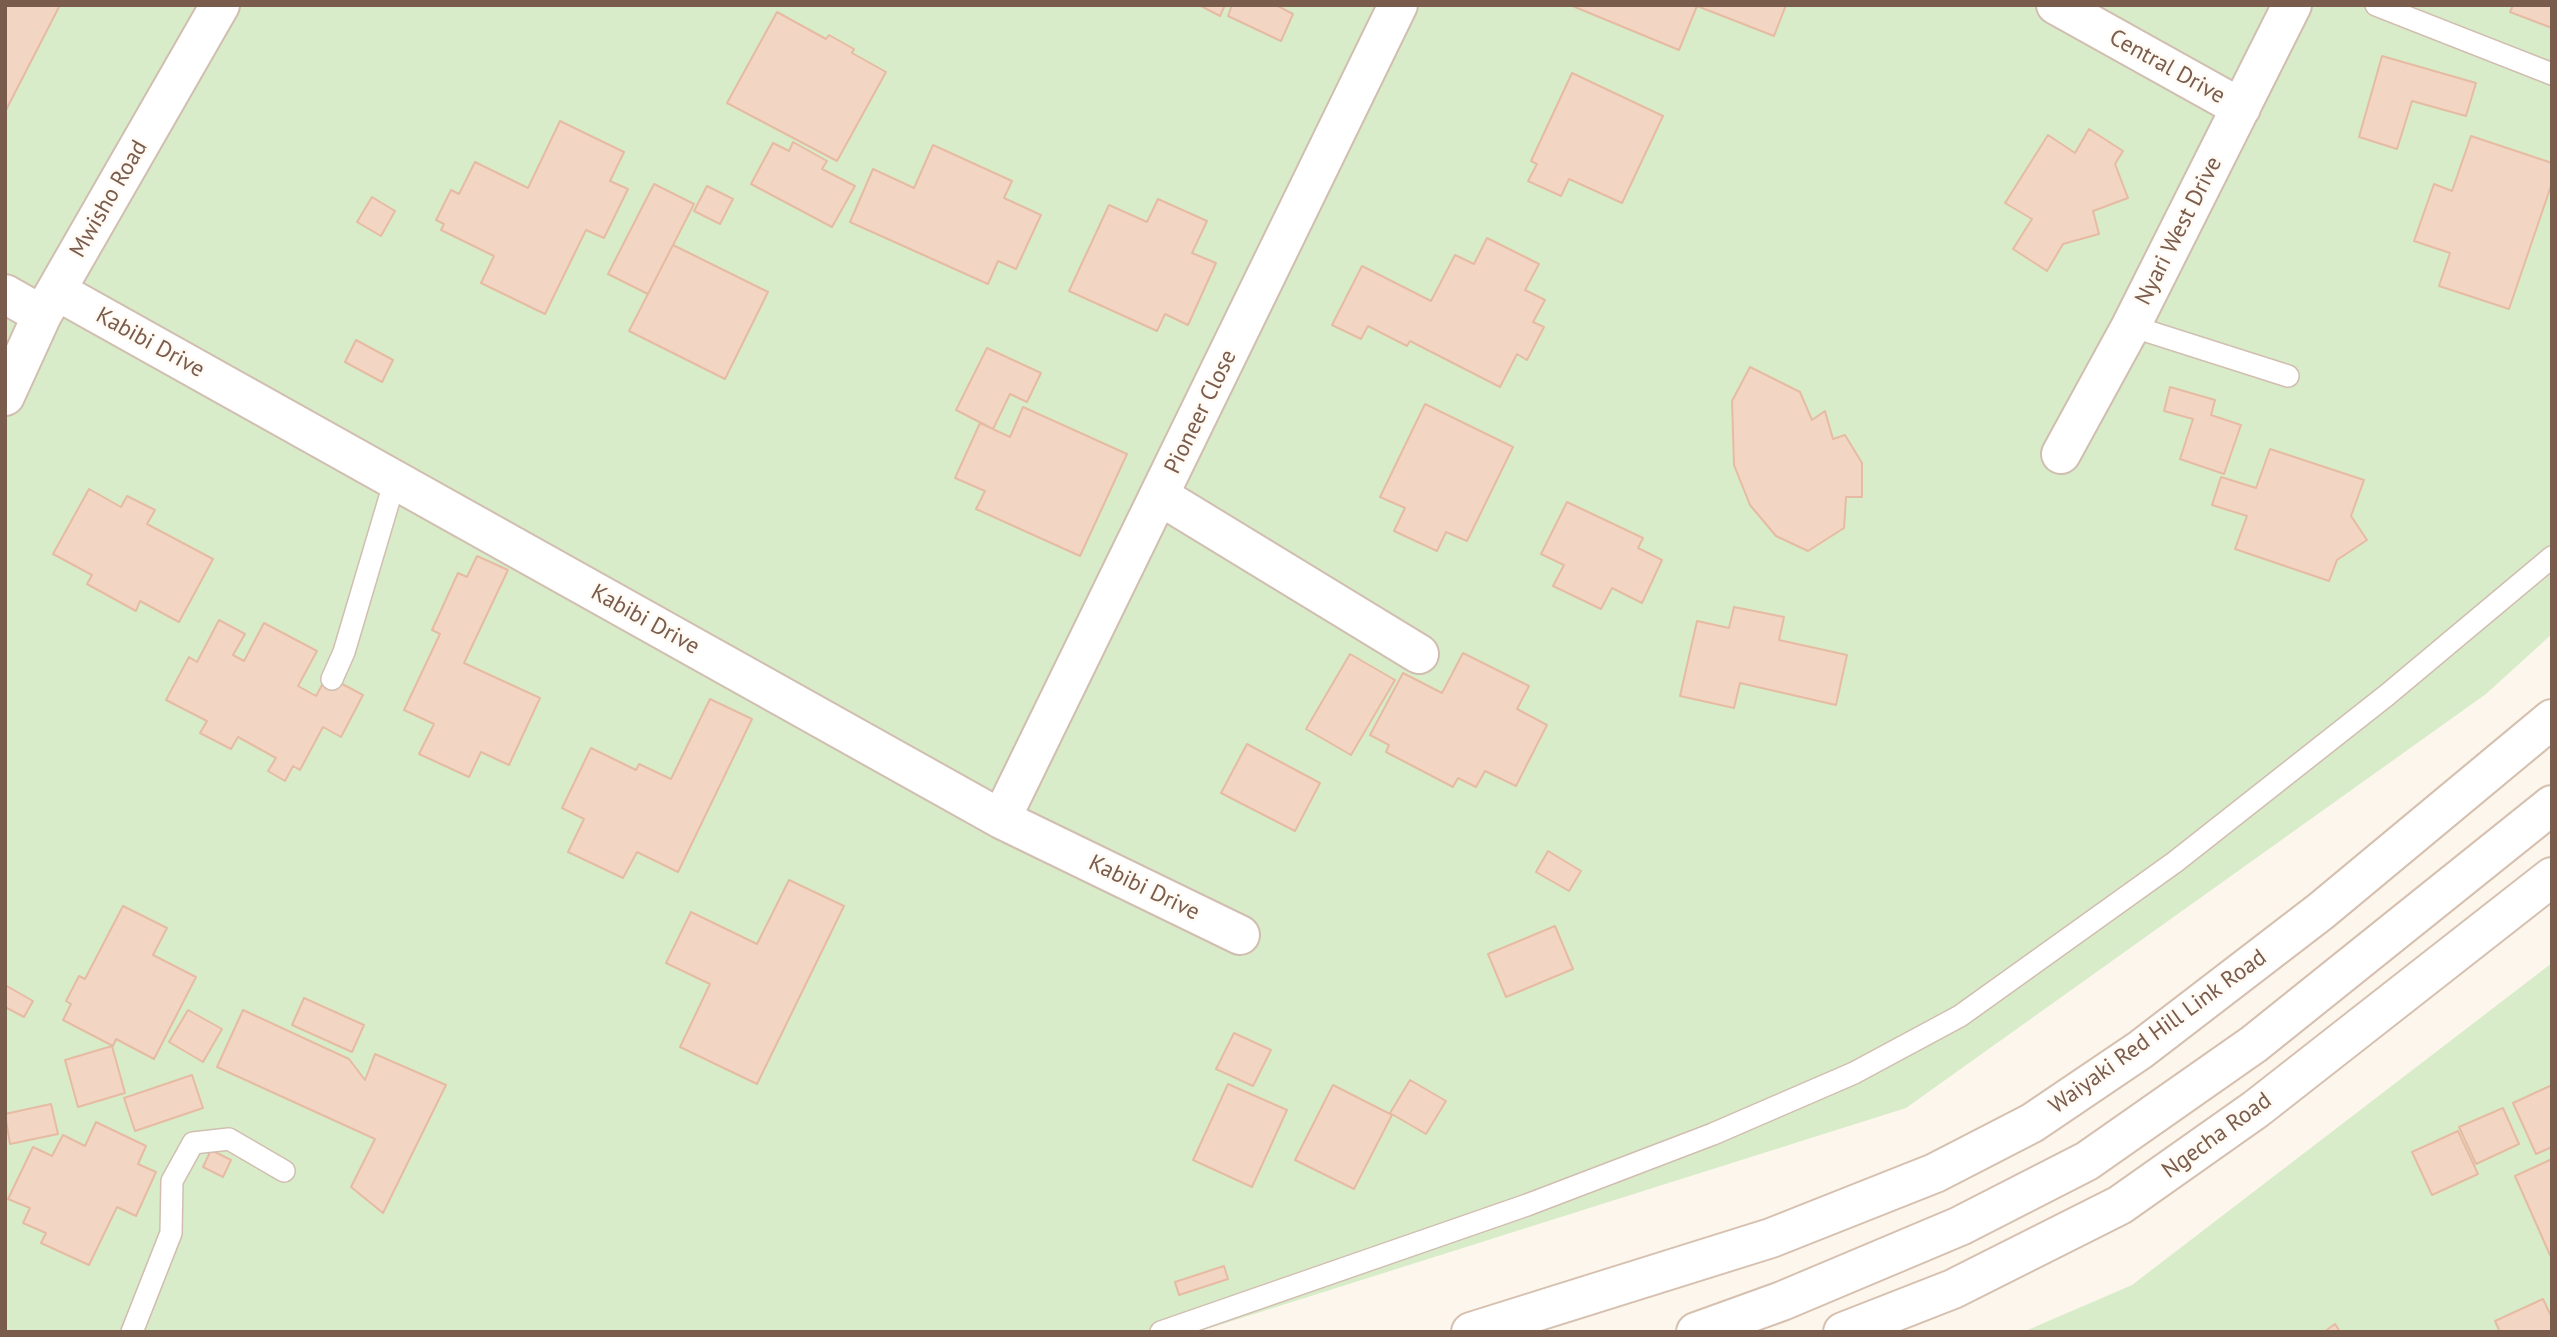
<!DOCTYPE html>
<html>
<head>
<meta charset="utf-8">
<style>
	body { margin:0 }
	#map { position:relative; width:2557px; height:1337px; overflow:hidden; background:#fdf6ec; font-family:"PT Sans",sans-serif }
	canvas { display:block }
	.frame { position:absolute; inset:0; border:7px solid #7a5c4d; pointer-events:none }
</style>
</head>
<body>
<div id="map">
<canvas width="2557" height="1337"></canvas>
<div class="frame"></div>
</div>
<script>
const ctx = document.querySelector('canvas').getContext('2d');
ctx.lineJoin = 'round';
function fill(path, color) { ctx.fillStyle = color; ctx.fill(path, 'evenodd'); }
function trace(path, color, width, dash) { ctx.strokeStyle = color; ctx.lineWidth = width; ctx.lineCap = dash ? 'butt' : 'round'; ctx.setLineDash(dash || []); ctx.stroke(path); }
function write(font, color, halo, rows, align = 'center') {
  ctx.font = font + ' "PT Sans",sans-serif'; ctx.lineWidth = 5; ctx.setLineDash([]); ctx.textBaseline = 'middle'; ctx.strokeStyle = halo; ctx.fillStyle = color; for (const [text, x, y, turn = 0] of rows) {
    ctx.save(); ctx.translate(x, y); ctx.rotate((+turn || 0) * Math.PI / 180); ctx.textAlign = isNaN(turn) ? turn : align; if (halo) ctx.strokeText(text, 0, 0); ctx.fillText(text, 0, 0); ctx.restore();
  }
}
const green = new Path2D(`
	M 5,5 L 2552,5 L 2552,634 L 2486,694 L 1906,1108 L 1197,1332 L 5,1332 Z
	M 2552,963 L 2552,1332 L 2023,1332 L 2132,1285 Z`);
const building = new Path2D(`
	M 5,5 L 60,5 L 5,112 Z
	M 1199,5 L 1225,5 L 1220,16 Z
	M 1232,5 L 1276,5 L 1293,14 L 1281,41 L 1228,16 Z
	M 1570,5 L 1786,5 L 1774,36 L 1697,6 L 1679,50 Z
	M 2513,5 L 2552,5 L 2552,28 L 2510,12 Z
	M 777,12 L 826,39 L 829,35 L 854,49 L 852,53 L 886,72 L 837,161 L 727,103 Z
	M 2382,56 L 2476,83 L 2466,116 L 2412,101 L 2397,149 L 2359,137 Z
	M 1572,73 L 1663,116 L 1622,203 L 1569,179 L 1561,196 L 1528,181 L 1537,164 L 1531,161 Z
	M 560,121 L 624,152 L 610,181 L 628,189 L 604,238 L 586,230 L 545,314 L 481,283 L 494,256 L 441,230 L 444,224 L 436,220 L 451,190 L 459,194 L 475,162 L 528,188 Z
	M 2089,129 L 2123,151 L 2115,164 L 2128,198 L 2093,211 L 2099,234 L 2063,244 L 2047,271 L 2013,249 L 2032,219 L 2005,203 L 2048,135 L 2075,153 Z
	M 2471,136 L 2552,163 L 2552,183 L 2509,309 L 2439,286 L 2450,253 L 2414,241 L 2434,184 L 2452,191 Z
	M 793,142 L 827,161 L 822,169 L 855,186 L 832,227 L 751,184 L 773,143 L 789,151 Z
	M 933,145 L 1012,181 L 1004,198 L 1041,215 L 1016,269 L 998,261 L 988,284 L 850,222 L 873,169 L 914,188 Z
	M 654,184 L 694,204 L 648,294 L 608,274 Z
	M 707,186 L 733,199 L 720,224 L 694,211 Z
	M 372,197 L 395,211 L 381,236 L 357,222 Z
	M 1158,199 L 1207,221 L 1192,253 L 1216,263 L 1188,325 L 1165,314 L 1157,331 L 1069,291 L 1109,205 L 1147,222 Z
	M 1487,238 L 1539,264 L 1525,290 L 1545,300 L 1533,322 L 1544,327 L 1527,360 L 1517,354 L 1500,387 L 1410,341 L 1407,346 L 1368,326 L 1361,339 L 1332,325 L 1362,266 L 1431,301 L 1455,255 L 1474,264 Z
	M 673,245 L 768,292 L 725,379 L 629,331 Z
	M 356,340 L 393,360 L 382,382 L 345,362 Z
	M 987,348 L 1041,373 L 1027,402 L 1010,394 L 993,429 L 956,410 Z
	M 1750,367 L 1800,392 L 1812,420 L 1825,411 L 1833,439 L 1845,435 L 1862,463 L 1862,497 L 1846,497 L 1844,528 L 1808,551 L 1776,536 L 1750,505 L 1734,465 L 1732,401 Z
	M 2170,387 L 2215,400 L 2211,415 L 2241,425 L 2224,474 L 2180,459 L 2193,419 L 2164,411 Z
	M 1425,404 L 1513,447 L 1467,541 L 1446,532 L 1437,551 L 1394,531 L 1405,508 L 1380,497 Z
	M 1023,407 L 1127,454 L 1080,556 L 976,509 L 985,491 L 955,478 L 980,423 L 1010,437 Z
	M 2270,449 L 2364,480 L 2351,516 L 2367,540 L 2337,560 L 2329,581 L 2235,549 L 2247,516 L 2212,505 L 2221,477 L 2256,488 Z
	M 89,489 L 121,507 L 127,496 L 155,510 L 147,524 L 213,559 L 179,622 L 140,601 L 136,611 L 87,584 L 92,575 L 53,554 Z
	M 1567,502 L 1643,538 L 1638,548 L 1662,560 L 1642,603 L 1612,588 L 1601,609 L 1553,586 L 1564,565 L 1541,554 Z
	M 477,556 L 508,570 L 464,663 L 540,698 L 509,765 L 481,752 L 469,777 L 419,754 L 434,724 L 404,710 L 440,634 L 432,630 L 458,573 L 467,577 Z
	M 1734,607 L 1784,617 L 1779,640 L 1847,655 L 1836,705 L 1740,683 L 1734,708 L 1680,696 L 1697,621 L 1729,628 Z
	M 219,620 L 245,634 L 233,655 L 244,661 L 264,623 L 317,651 L 298,686 L 316,696 L 327,676 L 363,695 L 341,737 L 323,727 L 300,770 L 293,766 L 285,781 L 268,771 L 276,758 L 238,737 L 231,749 L 200,733 L 207,721 L 166,700 L 189,657 L 197,662 Z
	M 1463,653 L 1529,686 L 1517,709 L 1547,725 L 1516,786 L 1485,771 L 1476,787 L 1458,778 L 1453,787 L 1386,752 L 1389,745 L 1370,735 L 1403,673 L 1442,693 Z
	M 1350,654 L 1395,680 L 1351,755 L 1306,729 Z
	M 710,699 L 752,719 L 678,872 L 637,852 L 623,878 L 568,852 L 584,819 L 562,808 L 591,748 L 636,770 L 639,764 L 671,779 Z
	M 1247,744 L 1320,783 L 1295,831 L 1221,793 Z
	M 1548,851 L 1581,871 L 1569,891 L 1536,872 Z
	M 789,880 L 844,906 L 757,1084 L 680,1047 L 710,984 L 666,963 L 691,912 L 757,944 Z
	M 123,906 L 167,928 L 153,955 L 196,977 L 154,1059 L 116,1039 L 113,1046 L 63,1020 L 71,1004 L 66,1001 L 79,976 L 85,979 Z
	M 1555,926 L 1573,969 L 1506,997 L 1488,954 Z
	M 5,985 L 33,1001 L 24,1017 L 5,1007 Z
	M 304,998 L 364,1025 L 352,1052 L 292,1025 Z
	M 188,1010 L 222,1029 L 203,1062 L 169,1042 Z
	M 243,1010 L 349,1059 L 365,1080 L 375,1054 L 446,1085 L 383,1213 L 351,1187 L 375,1139 L 217,1067 Z
	M 1234,1033 L 1271,1050 L 1253,1086 L 1216,1069 Z
	M 112,1046 L 125,1093 L 78,1107 L 65,1060 Z
	M 192,1075 L 203,1108 L 135,1131 L 124,1098 Z
	M 1410,1080 L 1446,1101 L 1426,1134 L 1390,1113 Z
	M 1228,1084 L 1287,1110 L 1252,1187 L 1193,1160 Z
	M 1333,1085 L 1392,1115 L 1354,1189 L 1295,1160 Z
	M 2552,1085 L 2552,1147 L 2536,1154 L 2513,1103 Z
	M 51,1104 L 58,1134 L 10,1144 L 5,1114 Z
	M 2503,1108 L 2519,1144 L 2476,1164 L 2459,1127 Z
	M 96,1122 L 146,1146 L 138,1164 L 156,1172 L 136,1216 L 117,1207 L 89,1265 L 41,1243 L 46,1233 L 23,1223 L 30,1208 L 8,1199 L 33,1147 L 52,1156 L 63,1135 L 85,1146 Z
	M 2458,1131 L 2478,1174 L 2432,1195 L 2412,1152 Z
	M 211,1150 L 231,1160 L 223,1177 L 203,1167 Z
	M 2552,1159 L 2552,1254 L 2550,1255 L 2515,1176 Z
	M 1224,1266 L 1228,1279 L 1179,1295 L 1175,1282 Z
	M 2543,1299 L 2552,1318 L 2552,1332 L 2500,1332 L 2495,1321 Z
	M 2335,1324 L 2340,1332 L 2324,1332 Z`);
const lane = new Path2D(`
	M 2376,5 L 2552,74
	M 2131,326 L 2288,376
	M 332,679 L 344,652 L 395,480
	M 132,1332 L 171,1233 L 172,1181 L 193,1143 L 229,1139 L 284,1171
	M 1161,1332 L 1527,1205 L 1713,1134 L 1854,1073 L 1960,1016 L 2175,862 L 2387,695 L 2552,557`);
const street = new Path2D(`
	M 2056,5 L 2241,108
	M 57,291 L 1001,819 L 1240,935
	M 5,294 L 42,315
	M 5,396 L 42,315 L 220,5
	M 2061,454 L 2131,326 L 2292,5
	M 1160,496 L 1419,654
	M 1001,819 L 1398,5`);
const secondary = new Path2D(`
	M 1471,1332 L 1771,1238 L 1935,1173 L 2032,1123 L 2140,1050 L 2321,911 L 2552,719
	M 1696,1332 L 1782,1301 L 1960,1226 L 2087,1161 L 2254,1044 L 2552,805
	M 1843,1332 L 1953,1289 L 2120,1205 L 2256,1109 L 2552,877`);
const streetNames = [
	["Central Drive",2167,67,29],
	["Mwisho Road",109,199,-60],
	["Nyari West Drive",2179,231,-63],
	["Kabibi Drive",150,343,29],
	["Pioneer Close",1201,412,-64],
	["Kabibi Drive",645,620,29],
	["Kabibi Drive",1144,888,26],
	["Waiyaki Red Hill Link Road",2158,1032,-36],
	["Ngecha Road",2217,1136,-36]
];
fill(green, '#d8ecc9');
fill(building, '#f3d5c3');
trace(building, '#e6bba3', 2);
trace(lane, '#d1beb0', 24);
trace(street, '#d1beb0', 42);
trace(secondary, '#d6c0b0', 42);
trace(lane, '#fff', 21);
trace(street, '#fff', 38);
trace(secondary, '#fff', 38);
write('23px', '#7a5c4d', '#fffaf3', streetNames);
</script>
</body>
</html>
